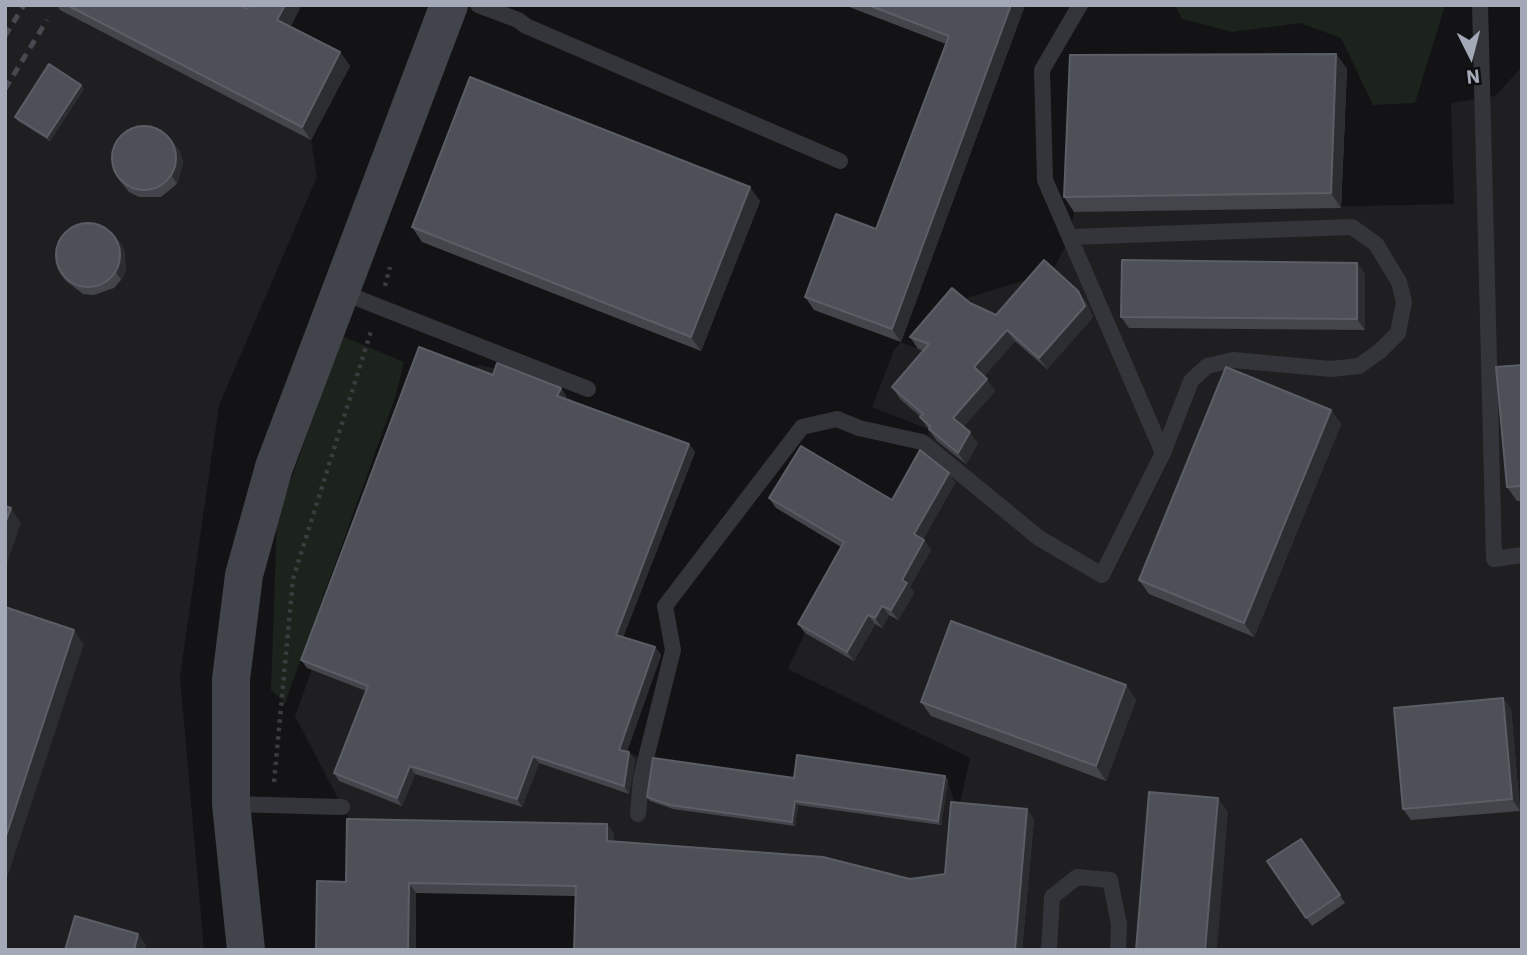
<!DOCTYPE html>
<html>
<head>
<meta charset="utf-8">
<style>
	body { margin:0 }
	#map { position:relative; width:1527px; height:955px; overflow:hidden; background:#131315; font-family:"IBM Plex Sans",sans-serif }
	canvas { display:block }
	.frame { position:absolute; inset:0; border:7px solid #a3a9b7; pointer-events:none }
	.north { position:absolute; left:1436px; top:21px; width:70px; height:70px; -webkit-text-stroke:5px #0e0e10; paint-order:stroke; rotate:174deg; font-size:19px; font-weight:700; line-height:28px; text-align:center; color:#a3a9b7 }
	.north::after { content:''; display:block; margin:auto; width:24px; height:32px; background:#a3a9b7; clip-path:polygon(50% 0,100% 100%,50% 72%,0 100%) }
</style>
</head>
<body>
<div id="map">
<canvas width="1527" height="955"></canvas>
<div class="frame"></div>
<div class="north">N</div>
</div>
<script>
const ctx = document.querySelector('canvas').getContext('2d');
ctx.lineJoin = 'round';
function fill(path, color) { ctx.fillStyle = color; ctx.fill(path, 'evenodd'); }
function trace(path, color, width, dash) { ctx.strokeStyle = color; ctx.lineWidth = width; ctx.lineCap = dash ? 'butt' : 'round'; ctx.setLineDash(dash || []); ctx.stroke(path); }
const built = new Path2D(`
	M 5,5 L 82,5 L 311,140 L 317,177 L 219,405 L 180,677 L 204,950 L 5,950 Z
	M 1522,67 L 1522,950 L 612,950 L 614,834 L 354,829 L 295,716 L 425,355 L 462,369 L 481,365 L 503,371 L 566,396 L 602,418 L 695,452 L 623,637 L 661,655 L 627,752 L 657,763 L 797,782 L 947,780 L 958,811 L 970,758 L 788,669 L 805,633 L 895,515 L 929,455 L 928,429 L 872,407 L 894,350 L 901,342 L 918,349 L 960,300 L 1052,272 L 1070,237 L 1074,212 L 1454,204 L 1451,103 L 1495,96 Z`);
const green = new Path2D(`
	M 1175,5 L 1444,5 L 1444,9 L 1415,103 L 1373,105 L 1341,38 L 1300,23 L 1232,32 L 1182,19 Z
	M 342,336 L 404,362 L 396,395 L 285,703 L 271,690 L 277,519 Z`);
const path = new Path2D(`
	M 385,286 L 390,267
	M 274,782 L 293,579 L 372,328`);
const lane = new Path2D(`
	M 478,5 L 518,20 L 526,26 L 840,161
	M 1080,5 L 1042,70 L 1045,180 L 1163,453
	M 1480,5 L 1494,559 L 1522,555
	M 339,291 L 588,389
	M 231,804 L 342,807
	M 638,814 L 641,778 L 673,650 L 665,606 L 802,427 L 837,419 L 859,428 L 922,442 L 1039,538 L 1102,575 L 1163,453 L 1191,381 L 1207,366 L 1233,360 L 1331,369 L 1359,366 L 1380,351 L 1398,333 L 1404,302 L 1399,282 L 1376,244 L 1352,227 L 1070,237
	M 1049,950 L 1052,897 L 1077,877 L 1110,880 L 1119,924 L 1118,950`);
const secondary = new Path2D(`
	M 246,950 L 231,804 L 231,679 L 244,575 L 274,467 L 449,5`);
const rail = new Path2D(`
	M 5,36 L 24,5
	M 5,89 L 47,20`);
const wall = new Path2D(`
	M 57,5 L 240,5 L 291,27 L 340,52 L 350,66 L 311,140 L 60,10 Z
	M 844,5 L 1025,5 L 901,342 L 814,310 L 805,297 L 876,229 L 946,44 Z
	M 1336,54 L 1347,69 L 1341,208 L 1074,212 L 1064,197 Z
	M 81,85 L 84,89 L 50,141 L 18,121 L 15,117 Z
	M 168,136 L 180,152 L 183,163 L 177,184 L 161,197 L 139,197 L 129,192 L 116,176 Z
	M 760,201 L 701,351 L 422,242 L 412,227 Z
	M 112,232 L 124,249 L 126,270 L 121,280 L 114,288 L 94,295 L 83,294 L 66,281 L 60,273 Z
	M 1357,263 L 1365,274 L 1365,330 L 1129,328 L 1121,317 Z
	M 1078,291 L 1086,302 L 1093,317 L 1047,369 L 1015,341 L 984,376 L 995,391 L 963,427 L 978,443 L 966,464 L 937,441 L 920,417 L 921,417 L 900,399 L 892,387 L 924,351 L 918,349 L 910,337 L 970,303 L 996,315 Z
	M 1522,365 L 1522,501 L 1517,501 L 1507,487 Z
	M 493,375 L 561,388 L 566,396 L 565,399 L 689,444 L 695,452 L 623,637 L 655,647 L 661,655 L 627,751 L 635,760 L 629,794 L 539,763 L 522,807 L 415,774 L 402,806 L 339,781 L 334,773 L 366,691 L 307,668 L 301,660 Z
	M 1331,410 L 1341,424 L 1254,637 L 1149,594 L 1139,580 Z
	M 949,473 L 955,483 L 923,539 L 931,550 L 910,587 L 914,593 L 898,620 L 889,615 L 882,628 L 875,624 L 854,661 L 805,633 L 798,624 L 841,547 L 776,508 L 769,498 L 892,500 Z
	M 1126,685 L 1136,700 L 1106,781 L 931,716 L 921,702 Z
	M 1503,698 L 1511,709 L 1520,811 L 1411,820 L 1403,809 Z
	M 945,776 L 948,780 L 941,825 L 798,805 L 795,826 L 673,809 L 650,801 L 647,797 L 794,778 Z
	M 1034,819 L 1022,950 L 574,950 L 575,896 L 416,893 L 416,950 L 316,950 L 346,882 L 607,824 L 614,834 L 614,842 L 910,879 L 945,874 Z
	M 1301,839 L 1345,903 L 1312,926 L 1267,861 Z`);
const shadedWall = new Path2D(`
	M 285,5 L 302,5 L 287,34 L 277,20 Z
	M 1011,5 L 1025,5 L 901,342 L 892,329 Z
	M 340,52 L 350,66 L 311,140 L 302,127 Z
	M 1336,54 L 1347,69 L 1341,208 L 1331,193 Z
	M 81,85 L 84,89 L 50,141 L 47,137 Z
	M 174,145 L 180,152 L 183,163 L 177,184 L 172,176 Z
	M 750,187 L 760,201 L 701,351 L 691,337 Z
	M 118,241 L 124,249 L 126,270 L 121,280 L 116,272 Z
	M 1357,263 L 1365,274 L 1365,330 L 1357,319 Z
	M 1078,291 L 1086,302 L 1093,317 L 1047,369 L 1039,358 Z
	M 1007,330 L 1015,341 L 982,379 L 974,367 Z
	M 987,379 L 995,391 L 961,429 L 953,418 Z
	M 561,388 L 566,396 L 563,404 L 557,396 Z
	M 1331,410 L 1341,424 L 1254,637 L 1244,623 Z
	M 970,432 L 978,443 L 966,464 L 958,453 Z
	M 689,444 L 695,452 L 621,643 L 616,635 Z
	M 949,473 L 955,483 L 921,544 L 914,534 Z
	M 11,508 L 21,523 L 5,569 L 5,524 Z
	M 924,540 L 931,550 L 910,587 L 914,593 L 898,620 L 891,610 L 902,580 Z
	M 882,606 L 889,615 L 882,628 L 875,618 Z
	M 868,615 L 875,624 L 854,661 L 847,652 Z
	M 74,630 L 84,644 L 5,884 L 5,839 Z
	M 655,647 L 661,655 L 625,758 L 619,750 Z
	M 1126,685 L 1136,700 L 1106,781 L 1096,766 Z
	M 1503,698 L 1511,709 L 1520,811 L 1512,799 Z
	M 629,752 L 635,760 L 629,794 L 624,786 Z
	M 533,756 L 539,763 L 522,807 L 517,799 Z
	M 410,766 L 415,774 L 402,806 L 397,798 Z
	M 945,776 L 948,780 L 941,825 L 938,821 Z
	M 1218,798 L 1228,812 L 1217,950 L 1205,950 Z
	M 795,801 L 798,805 L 795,826 L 792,822 Z
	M 1027,809 L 1034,819 L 1022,950 L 1015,950 Z
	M 607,824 L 614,834 L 614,851 L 607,841 Z
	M 409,883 L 416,893 L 416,950 L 408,950 Z
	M 138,934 L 146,945 L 145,950 L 134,950 Z`);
const building = new Path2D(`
	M 67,5 L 240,5 L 247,9 L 249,5 L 285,5 L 277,20 L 340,52 L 302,127 Z
	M 868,5 L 1011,5 L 892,329 L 805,297 L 836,214 L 876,229 L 949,36 Z
	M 1336,54 L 1331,193 L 1064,197 L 1070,55 Z
	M 49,64 L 81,85 L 47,137 L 15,117 Z
	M 470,77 L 750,187 L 691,337 L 412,227 Z
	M112 158a32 32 0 1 1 64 0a32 32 0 1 1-64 0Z
	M56 255a32 32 0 1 1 64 0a32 32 0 1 1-64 0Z
	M 1044,260 L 1078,291 L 1085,306 L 1039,358 L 1007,330 L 974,367 L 987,379 L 953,418 L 970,432 L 958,453 L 929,429 L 930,426 L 920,417 L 923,414 L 892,387 L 929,344 L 910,337 L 952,288 L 970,303 L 996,315 Z
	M 1122,260 L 1357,263 L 1357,319 L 1121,317 Z
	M 419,347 L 493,375 L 497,363 L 561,388 L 557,396 L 689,444 L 616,635 L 655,647 L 619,750 L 629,752 L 624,786 L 533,756 L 517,799 L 410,766 L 397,798 L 334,773 L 368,686 L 301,660 Z
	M 1522,365 L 1522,486 L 1507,487 L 1496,367 Z
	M 1226,367 L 1331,410 L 1244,623 L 1139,580 Z
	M 801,446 L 892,500 L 920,450 L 949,473 L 914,534 L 924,540 L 902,580 L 907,583 L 891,610 L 882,606 L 875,618 L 868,615 L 847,652 L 798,624 L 844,542 L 769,498 Z
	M 5,506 L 11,508 L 5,524 Z
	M 5,607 L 74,630 L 5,839 Z
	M 951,621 L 1126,685 L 1096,766 L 921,702 Z
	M 1503,698 L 1512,799 L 1403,809 L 1394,708 Z
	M 797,755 L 945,776 L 938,821 L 795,801 L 792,822 L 670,805 L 647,797 L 653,758 L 794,778 Z
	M 1149,792 L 1218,798 L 1205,950 L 1136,950 Z
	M 951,802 L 1027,809 L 1015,950 L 574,950 L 576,886 L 409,883 L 408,950 L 316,950 L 317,881 L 346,882 L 347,819 L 607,824 L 607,841 L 823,857 L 910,879 L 945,874 Z
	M 1301,839 L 1340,895 L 1306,918 L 1267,861 Z
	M 75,916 L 138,934 L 134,950 L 65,950 Z`);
fill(built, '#1f1f22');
fill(green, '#1b231c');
trace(path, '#3a3c41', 4.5, [3.5, 5]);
trace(lane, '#34353a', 16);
trace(secondary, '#42444b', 38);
trace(rail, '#474950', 5, [9, 7]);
fill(wall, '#43454b');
fill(shadedWall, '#2c2d31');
fill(building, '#4e5057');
trace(building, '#5b5e66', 2);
</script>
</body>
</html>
